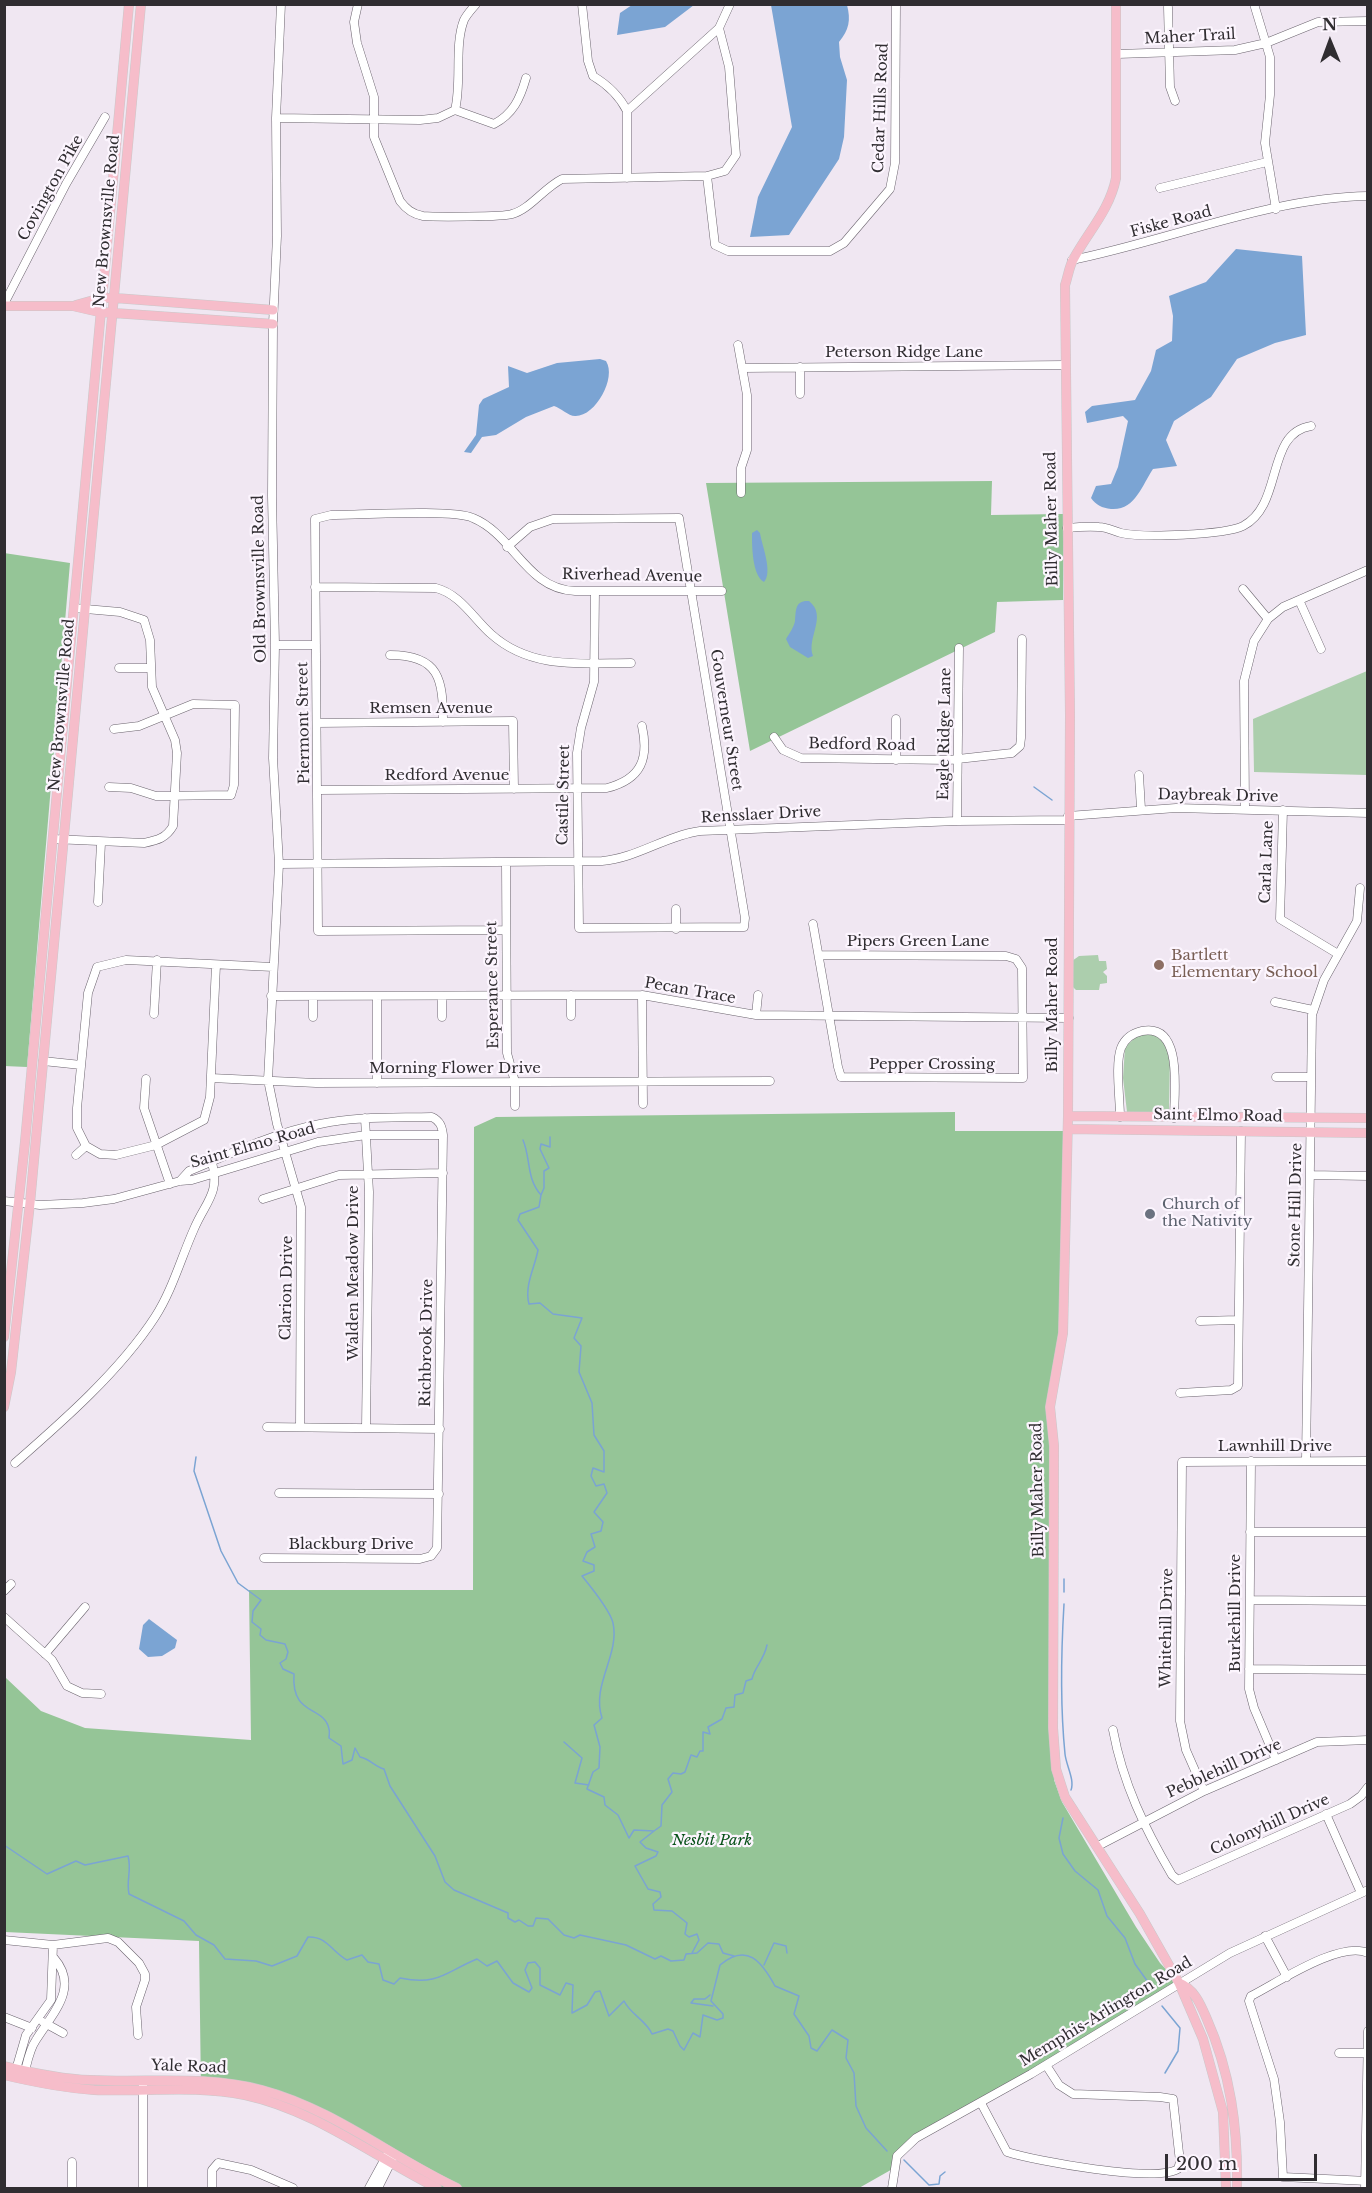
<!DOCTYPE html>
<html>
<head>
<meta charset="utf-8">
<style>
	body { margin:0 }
	#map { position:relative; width:1372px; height:2193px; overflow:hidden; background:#f0e7f2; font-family:"Libre Baskerville",serif }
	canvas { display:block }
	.frame { position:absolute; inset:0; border:6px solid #302d31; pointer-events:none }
	.north { position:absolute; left:1300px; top:12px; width:60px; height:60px; -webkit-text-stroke:4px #fcf5fe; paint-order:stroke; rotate:359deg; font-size:16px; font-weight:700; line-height:24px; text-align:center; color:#302d31 }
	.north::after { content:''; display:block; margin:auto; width:21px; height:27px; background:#302d31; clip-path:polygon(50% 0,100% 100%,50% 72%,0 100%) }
	.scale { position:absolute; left:1165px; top:2154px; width:152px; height:27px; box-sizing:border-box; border:3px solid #302d31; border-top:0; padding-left:8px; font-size:18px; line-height:21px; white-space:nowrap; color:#302d31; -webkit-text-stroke:4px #fcf5fe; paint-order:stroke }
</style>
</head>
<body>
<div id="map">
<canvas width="1372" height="2193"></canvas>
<div class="frame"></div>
<div class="north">N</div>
<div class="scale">200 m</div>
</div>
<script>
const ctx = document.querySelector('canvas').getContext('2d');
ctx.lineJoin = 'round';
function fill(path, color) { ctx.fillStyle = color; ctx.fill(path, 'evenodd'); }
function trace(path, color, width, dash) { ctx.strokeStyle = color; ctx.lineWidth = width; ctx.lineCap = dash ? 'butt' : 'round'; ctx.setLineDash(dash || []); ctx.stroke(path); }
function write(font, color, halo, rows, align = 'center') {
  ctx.font = font + ' "Libre Baskerville",serif'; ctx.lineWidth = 4.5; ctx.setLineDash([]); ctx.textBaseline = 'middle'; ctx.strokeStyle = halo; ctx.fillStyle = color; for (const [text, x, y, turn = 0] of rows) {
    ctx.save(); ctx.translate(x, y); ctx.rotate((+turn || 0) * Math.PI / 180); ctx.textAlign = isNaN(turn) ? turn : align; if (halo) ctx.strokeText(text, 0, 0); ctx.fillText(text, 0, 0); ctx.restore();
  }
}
const green = new Path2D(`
	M 1367,671 L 1367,775 L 1254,772 L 1253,719 Z
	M 1098,955 L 1099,961 L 1106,961 L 1107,969 L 1103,972 L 1107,976 L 1107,983 L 1100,984 L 1099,990 L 1076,990 L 1071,985 L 1072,961 L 1079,956 Z
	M 1153,1034 L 1164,1041 L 1170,1057 L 1169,1112 L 1127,1112 L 1123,1078 L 1125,1047 L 1138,1035 Z`);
const forest = new Path2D(`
	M 992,481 L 991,515 L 1063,514 L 1063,600 L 997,602 L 995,632 L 750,751 L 706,483 Z
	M 4,553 L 70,563 L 27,1067 L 4,1066 Z
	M 955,1112 L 955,1131 L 1068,1131 L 1062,1340 L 1051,1402 L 1054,1780 L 1062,1802 L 1136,1927 L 1160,1963 L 1179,1983 L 924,2135 L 900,2157 L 896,2167 L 859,2188 L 433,2188 L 309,2118 L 273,2104 L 201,2091 L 199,1941 L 5,1932 L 6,1678 L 41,1711 L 85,1728 L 251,1740 L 249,1590 L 473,1590 L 474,1127 L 496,1117 Z`);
const water = new Path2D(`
	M 632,5 L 632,4 L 694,5 L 665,27 L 617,35 L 620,13 Z
	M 771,5 L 847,5 C 851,20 849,30 839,42 L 840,57 L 847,80 L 844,137 L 839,159 L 789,235 L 750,237 L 758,197 L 792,127 Z
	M 1236,249 L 1302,256 L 1306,335 L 1275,343 L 1237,359 L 1211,397 L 1174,421 L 1166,440 L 1177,466 L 1153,469 C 1142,485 1135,511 1111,509 C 1102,508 1096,505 1091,498 L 1096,486 L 1111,484 L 1118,467 L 1128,421 L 1123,416 L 1087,423 L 1085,412 L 1092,406 L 1135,400 L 1151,371 L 1156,350 L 1172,341 L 1173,316 L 1169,296 L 1206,282 Z
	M 600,359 L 606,361 C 617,378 595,417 575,416 C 568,416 561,408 554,406 L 526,417 L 496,435 L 482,437 L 471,453 L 464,452 L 476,435 L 479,405 L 483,399 L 509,387 L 508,366 L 527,373 L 557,363 Z
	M 757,530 L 760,533 C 762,546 773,572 764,582 C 752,575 752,546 752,533 Z
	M 809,601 C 828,616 806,638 813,656 L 808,658 L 790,647 L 786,639 C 789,634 794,627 795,621 C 796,610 795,600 809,601 Z
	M 149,1619 L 177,1640 L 175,1648 L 162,1656 L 148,1657 L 139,1649 L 143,1625 Z`);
const stream = new Path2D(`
	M 1034,787 L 1052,800
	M 523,1140 C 531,1159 526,1178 541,1195 L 539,1207 L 520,1214 L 518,1220 L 538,1250 C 535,1267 524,1286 529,1304 L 540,1303 L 553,1314 L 582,1318 L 574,1338 L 581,1346 L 579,1372 L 592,1403 L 594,1435 L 604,1451 L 604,1472 L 593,1468 L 591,1476 L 596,1486 L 604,1484 L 607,1493 L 594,1512 L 603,1522 L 601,1531 L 591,1534 L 595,1547 L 587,1552 L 583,1561 L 594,1565 L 594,1571 L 582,1576 C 591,1587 610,1610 613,1623 C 620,1655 591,1685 602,1718 L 594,1725 L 600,1747 L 599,1768 L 593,1772 L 587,1789 L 604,1797 L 605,1805 L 618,1815 L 629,1838 L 634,1830 L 654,1831 L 640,1842 L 646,1848 L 658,1852 L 656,1856 L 635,1866 L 648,1889 L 660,1892 L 661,1897 L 653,1904 L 654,1910 L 672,1911 L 687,1923 L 685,1934 L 689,1937 L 697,1934 L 699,1940 L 692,1953
	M 541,1195 L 544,1188 L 544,1171 L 549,1168 L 540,1149 L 541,1144 L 550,1147 L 550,1137
	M 196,1457 L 194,1471 L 221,1551 L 238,1583 L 261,1600 L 253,1611 L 252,1622 L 261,1629 L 260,1635 L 266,1640 L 285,1644 L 288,1652 L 286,1659 L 280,1663 L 283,1669 L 294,1674 C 291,1717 324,1705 329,1729 C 330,1732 329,1735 329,1738 L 341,1746 L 343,1764 L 352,1760 L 355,1748 L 360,1757 C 370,1759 374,1766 384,1769 L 390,1786 L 435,1856 L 445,1882 L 454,1890 L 508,1913 L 508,1918 L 515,1922 L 519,1920 L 528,1926 L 533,1926 L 536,1918 L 548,1919 L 564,1935 L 574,1938 L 580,1935 L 626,1945 L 655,1959 L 661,1956 L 671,1961 L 684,1960 L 686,1954 L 697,1953 L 708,1943 L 719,1944 L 723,1953 L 734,1956
	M 1064,1592 L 1064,1579
	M 1064,1604 C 1061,1654 1060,1704 1065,1754 C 1066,1765 1075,1780 1071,1790
	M 564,1742 L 582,1758 L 575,1783 L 589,1785
	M 1063,1818 L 1059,1838 L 1063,1854 L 1075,1871 L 1098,1890 L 1107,1916 L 1125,1938 L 1135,1964 L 1153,1989
	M 654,1831 L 661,1826 L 662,1805 L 672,1792 L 668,1779 L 673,1773 L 681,1774 L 685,1772 L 691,1755 L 697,1757 L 700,1751 L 703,1751 L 703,1732 L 710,1734 L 708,1727 L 722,1719 L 726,1708 L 734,1707 L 735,1695 L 743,1693 L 746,1681 L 752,1679 C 754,1668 764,1660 767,1645
	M 4,1845 L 47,1874 L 76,1861 L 85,1865 L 128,1856 C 132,1870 126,1880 129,1894 L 184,1921 L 196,1935 L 214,1945 L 225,1959 L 256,1961 L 272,1966 L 297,1956 L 308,1937 C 327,1936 332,1952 347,1960 L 362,1955 L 368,1962 L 379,1964 L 383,1980 L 394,1984 L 400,1978 C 439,1986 445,1972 477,1959 L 487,1966 L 497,1961 L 513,1983 L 529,1992 L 532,1988 L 525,1970 L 528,1963 L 535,1962 L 540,1968 L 540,1985 L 560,1995 L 566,1983 L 573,1985 L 572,2013 L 587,2005 L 595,1992 L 600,1991 L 609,2016 L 624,2001 C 631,2015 646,2020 652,2034 L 668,2029 L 673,2031 L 680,2046 L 684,2050 L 693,2033 L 700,2037 L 703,2015 L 717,2020 L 723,2018 L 723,2014 L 711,2001 L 720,1965 C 747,1942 762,1962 775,1986 L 799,1996 L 794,2014 L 809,2036 L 811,2048 L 817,2051 L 832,2030 L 848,2040 L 846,2058 L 854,2073 L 856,2106 L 866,2128 L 887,2151
	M 764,1965 L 774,1943 L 786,1946 L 787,1953
	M 710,1995 L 705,1999 L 694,1999 L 691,2003 L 713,2006
	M 1162,2006 L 1180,2028 L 1178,2051 L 1165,2073
	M 904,2160 L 929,2185 L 939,2184 L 940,2176 L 945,2172`);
const minor = new Path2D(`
	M 281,4 L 276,118 L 277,236 L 273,324 L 272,496 L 275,645 L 273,758 L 279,864 L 268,1080 L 277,1124 L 301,1207 L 300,1427
	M 358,4 L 354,22 L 357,43 L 374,97 L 374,137 L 400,201 C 406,209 412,214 423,216 C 433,217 504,217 512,214 C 529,210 544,188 562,179 L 707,176 L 725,171 L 736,155 L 729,67 L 719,28 L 730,4
	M 582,4 L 588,61 L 593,76 C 608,85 619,95 627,111
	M 1254,4 L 1270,57 L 1270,95 L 1265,143 L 1276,209
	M 1168,7 L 1170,87 L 1175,101
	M 1118,54 L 1235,50 L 1266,43 L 1318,22 L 1368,21
	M 455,110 L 494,124 C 513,114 520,99 526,78
	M 276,118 L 420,120 L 438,118 L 455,110 C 462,82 454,45 464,20 C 467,14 472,9 476,4
	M 707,176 L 715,245 L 728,251 L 830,251 L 844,243 L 890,189 L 895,163 L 896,4
	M 627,178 L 627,111 L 719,28
	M 1160,188 L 1267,162
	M 1072,260 C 1167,241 1272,197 1368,196
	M 4,304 L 66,184 L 105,117
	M 738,345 L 747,395 L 747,450 L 741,468 L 741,493
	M 743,368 L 1065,365
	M 800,394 L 800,367
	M 1067,528 C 1077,527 1088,526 1099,527 C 1107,527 1113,531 1121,533 C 1143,538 1224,535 1243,526 C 1284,505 1265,433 1311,426
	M 507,547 L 530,527 L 553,519 L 679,518 L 745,918 L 744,927 L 579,928 L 577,753 L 581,728 L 594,682 L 595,591
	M 315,587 L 436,588 C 460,594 474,619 491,634 C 531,670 582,663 631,663
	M 1243,589 L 1268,619
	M 1299,600 L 1321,649
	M 275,645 L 316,645
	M 390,655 C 440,655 443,680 443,722
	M 119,668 L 150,668
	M 317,723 L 513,721 L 514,789
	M 774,737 L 783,750 L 801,758 L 949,760 L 1012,753 L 1020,746 L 1021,738 L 1022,639
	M 896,760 L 896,719
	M 1139,775 L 1141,809
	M 109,787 L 131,788 L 156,796 L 231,795 L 234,785 L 235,705 L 193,704 L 139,726 L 114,729
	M 318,790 L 607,788 C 642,779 649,758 642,726
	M 1245,808 L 1244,681 L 1254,641 L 1268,619 L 1283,607 L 1368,570
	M 1283,810 L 1280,919 L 1338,954
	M 1068,816 L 1176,808 L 1368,813
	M 957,821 L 959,648
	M 53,839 L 144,843 C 158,840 166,838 173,826 L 177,753 L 175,740 L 152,687 L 150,640 L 144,620 L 120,612 L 74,608
	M 506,862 L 507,1053 L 515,1082 L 515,1106
	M 279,864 L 602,861 C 637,858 665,836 700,831 L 957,821 L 1068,820
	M 98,902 L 101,843
	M 676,909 L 676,929
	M 813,924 L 838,1067 L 841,1077 L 1023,1078 L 1022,968 L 1016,959 L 1006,956 L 819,955
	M 506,930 L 318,931 L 315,519 L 331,515 C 359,515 453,509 473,518 C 514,535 526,589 575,591 L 722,591
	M 216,965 L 210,1097 L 204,1120 L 156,1145 L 116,1155 L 100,1154 L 86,1146 L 77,1128 L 77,1108 L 88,993 L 97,967 L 126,960 L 273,967
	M 571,995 L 571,1016
	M 642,995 L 643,1104
	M 271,996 L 642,995 L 756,1015 L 1069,1018
	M 377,996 L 377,1083
	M 442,996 L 442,1017
	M 313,997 L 313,1017
	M 1275,1002 L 1313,1010
	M 154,1014 L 157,960
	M 756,1015 L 758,995
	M 43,1061 L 81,1065
	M 1276,1077 L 1310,1077
	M 211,1078 L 316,1083 L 770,1081
	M 146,1079 L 144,1108 L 170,1184
	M 1120,1117 C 1120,1098 1115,1064 1121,1048 C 1125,1038 1133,1033 1142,1031 C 1184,1023 1174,1093 1174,1118
	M 365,1118 L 369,1192 L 366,1428
	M 76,1155 L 86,1146
	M 1310,1175 L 1368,1176
	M 263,1199 L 339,1175 L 443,1173
	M 4,1201 L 40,1205 L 83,1203 L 114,1199 L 180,1181 L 192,1180 L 318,1142 L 366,1135 L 443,1135 C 442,1126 440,1121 432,1117 C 394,1118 357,1116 320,1124 C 274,1133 232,1153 189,1171 L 180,1181
	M 1200,1321 L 1238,1320
	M 1180,1393 L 1231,1390 L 1238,1386 L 1241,1131
	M 267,1427 L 440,1429
	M 1251,1461 L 1249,1689 L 1254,1708 L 1276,1760
	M 1306,1461 L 1312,1015 L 1324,980 L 1357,921 L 1360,888
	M 15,1463 C 63,1421 120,1371 155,1317 C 172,1291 181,1258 194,1229 C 206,1201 220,1194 212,1162
	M 279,1493 L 439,1494
	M 1250,1532 L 1368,1532
	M 264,1558 L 420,1559 L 431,1556 L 437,1548 L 443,1135
	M 4,1591 L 11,1584
	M 1250,1600 L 1368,1601
	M 4,1617 L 52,1660 L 67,1686 L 82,1693 L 101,1694
	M 45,1654 L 85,1607
	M 1249,1669 L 1368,1670
	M 1113,1730 C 1123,1784 1145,1829 1172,1875 L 1178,1880
	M 1204,1791 L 1186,1750 L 1180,1721 L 1182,1462 L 1368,1461
	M 1326,1814 L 1361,1893
	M 1098,1846 L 1204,1791 L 1317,1742 L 1368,1740
	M 1178,1880 L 1350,1804 L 1361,1796 L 1368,1787
	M 1265,1936 L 1287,1977
	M 4,1940 L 53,1945 L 108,1938 L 118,1942 L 139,1963 L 145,1974 L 145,1980 L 136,2007 L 138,2035
	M 1368,1953 C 1340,1940 1277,1983 1251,1996 L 1249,2001 L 1274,2079 L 1280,2122 L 1283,2177 L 1368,2181
	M 4,2017 L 32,2028
	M 43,2022 L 63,2033
	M 1339,2053 L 1367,2053
	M 15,2073 L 26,2035 L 51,2000 L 53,1945
	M 24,2075 C 27,2064 29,2050 36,2040 C 52,2014 80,1988 54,1958
	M 981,2103 L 1007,2152 C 1035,2161 1156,2183 1178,2169 L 1180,2162 L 1173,2099 L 1160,2097 L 1073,2094 L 1059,2085 L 1046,2065
	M 72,2188 L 72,2162
	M 143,2188 L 143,2085
	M 212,2188 L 212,2170 L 218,2163 L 251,2170 L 293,2188
	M 369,2188 L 387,2155
	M 378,2188 L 393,2158
	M 892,2188 L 897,2156 L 916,2138 L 1031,2074 L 1230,1953 L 1368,1890
	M 1365,2188 L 1368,2031`);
const major = new Path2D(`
	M 1116,4 L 1116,178 C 1110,209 1089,231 1074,258 C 1069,266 1068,277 1065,285 L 1070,715 L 1068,1116 L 1063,1333 L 1050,1407 L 1054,1446 L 1053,1728 L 1056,1769 L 1065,1797 L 1140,1914 L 1179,1983 L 1203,2039 L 1223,2112 L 1226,2188
	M 76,305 L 101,298 L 115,298 L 273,310
	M 4,306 L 73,306 L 99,312 L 273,324
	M 1068,1116 L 1368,1118
	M 1068,1129 L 1368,1133
	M 4,1337 L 25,1142 L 129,4
	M 4,1407 L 11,1372 L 30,1203 L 141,4
	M 1179,1983 C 1194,1989 1200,2003 1206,2017 C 1231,2073 1238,2128 1237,2188
	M 4,2066 C 33,2073 61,2079 90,2080 C 148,2083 205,2075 262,2090 C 333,2109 391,2157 457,2188
	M 4,2075 C 34,2082 64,2088 94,2090 C 145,2092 195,2085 245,2095 C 315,2110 373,2156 437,2188`);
const markers = [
	[1159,965,6,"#8d6e63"],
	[1150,1214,6,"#6b7280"]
];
const streetNames = [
	["Maher Trail",1190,37,-3],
	["Cedar Hills Road",881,108,-88],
	["Covington Pike",51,188,-61],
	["New Brownsville Road",107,221,-85],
	["Fiske Road",1171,222,-15],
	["Peterson Ridge Lane",904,353],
	["Billy Maher Road",1052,519,-91],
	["Riverhead Avenue",632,576,1],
	["Old Brownsville Road",260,579,-91],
	["New Brownsville Road",62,705,-85],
	["Remsen Avenue",431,709],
	["Gouverneur Street",726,720,81],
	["Piermont Street",304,723,-91],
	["Eagle Ridge Lane",945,734,-89],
	["Bedford Road",862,745,1],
	["Redford Avenue",447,776],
	["Castile Street",564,795,-89],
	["Daybreak Drive",1218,796,1],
	["Rensslaer Drive",761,815,-3],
	["Carla Lane",1267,862,-88],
	["Pipers Green Lane",918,942],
	["Esperance Street",493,985,-91],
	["Pecan Trace",690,991,10],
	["Billy Maher Road",1053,1005,-90],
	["Pepper Crossing",932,1065],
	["Morning Flower Drive",455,1069],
	["Saint Elmo Road",1218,1116,1],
	["Saint Elmo Road",253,1146,-16],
	["Stone Hill Drive",1296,1205,-89],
	["Walden Meadow Drive",354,1273,-90],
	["Clarion Drive",287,1288,-89],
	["Richbrook Drive",427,1343,-89],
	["Lawnhill Drive",1275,1447],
	["Billy Maher Road",1038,1490,-91],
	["Blackburg Drive",351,1545],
	["Burkehill Drive",1236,1613,-90],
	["Whitehill Drive",1167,1628,-89],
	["Pebblehill Drive",1224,1769,-24],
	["Colonyhill Drive",1270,1825,-24],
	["Memphis-Arlington Road",1106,2012,-31],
	["Yale Road",189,2067,2]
];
const educationNames = [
	["Bartlett",1171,956],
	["Elementary School",1171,973]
];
const worshipNames = [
	["Church of",1162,1205],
	["the Nativity",1162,1222]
];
const parkNames = [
	["Nesbit Park",712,1841]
];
fill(green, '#accead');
fill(forest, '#95c597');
fill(water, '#7ba4d3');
trace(stream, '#7ba4d3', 1.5);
trace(minor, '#6b646e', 9);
trace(major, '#c9c8c9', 10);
trace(minor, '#fff', 8);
trace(major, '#f6bdca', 9);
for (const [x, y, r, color] of markers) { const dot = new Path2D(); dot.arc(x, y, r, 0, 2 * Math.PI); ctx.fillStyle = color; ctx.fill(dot); trace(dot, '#fcf5fe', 2); }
write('15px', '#302d31', '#fcf5fe', streetNames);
write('15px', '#785e54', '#fcf5fe', educationNames, 'left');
write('15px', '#5b616d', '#fcf5fe', worshipNames, 'left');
write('italic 15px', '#085219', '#fcf5fe', parkNames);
</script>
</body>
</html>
